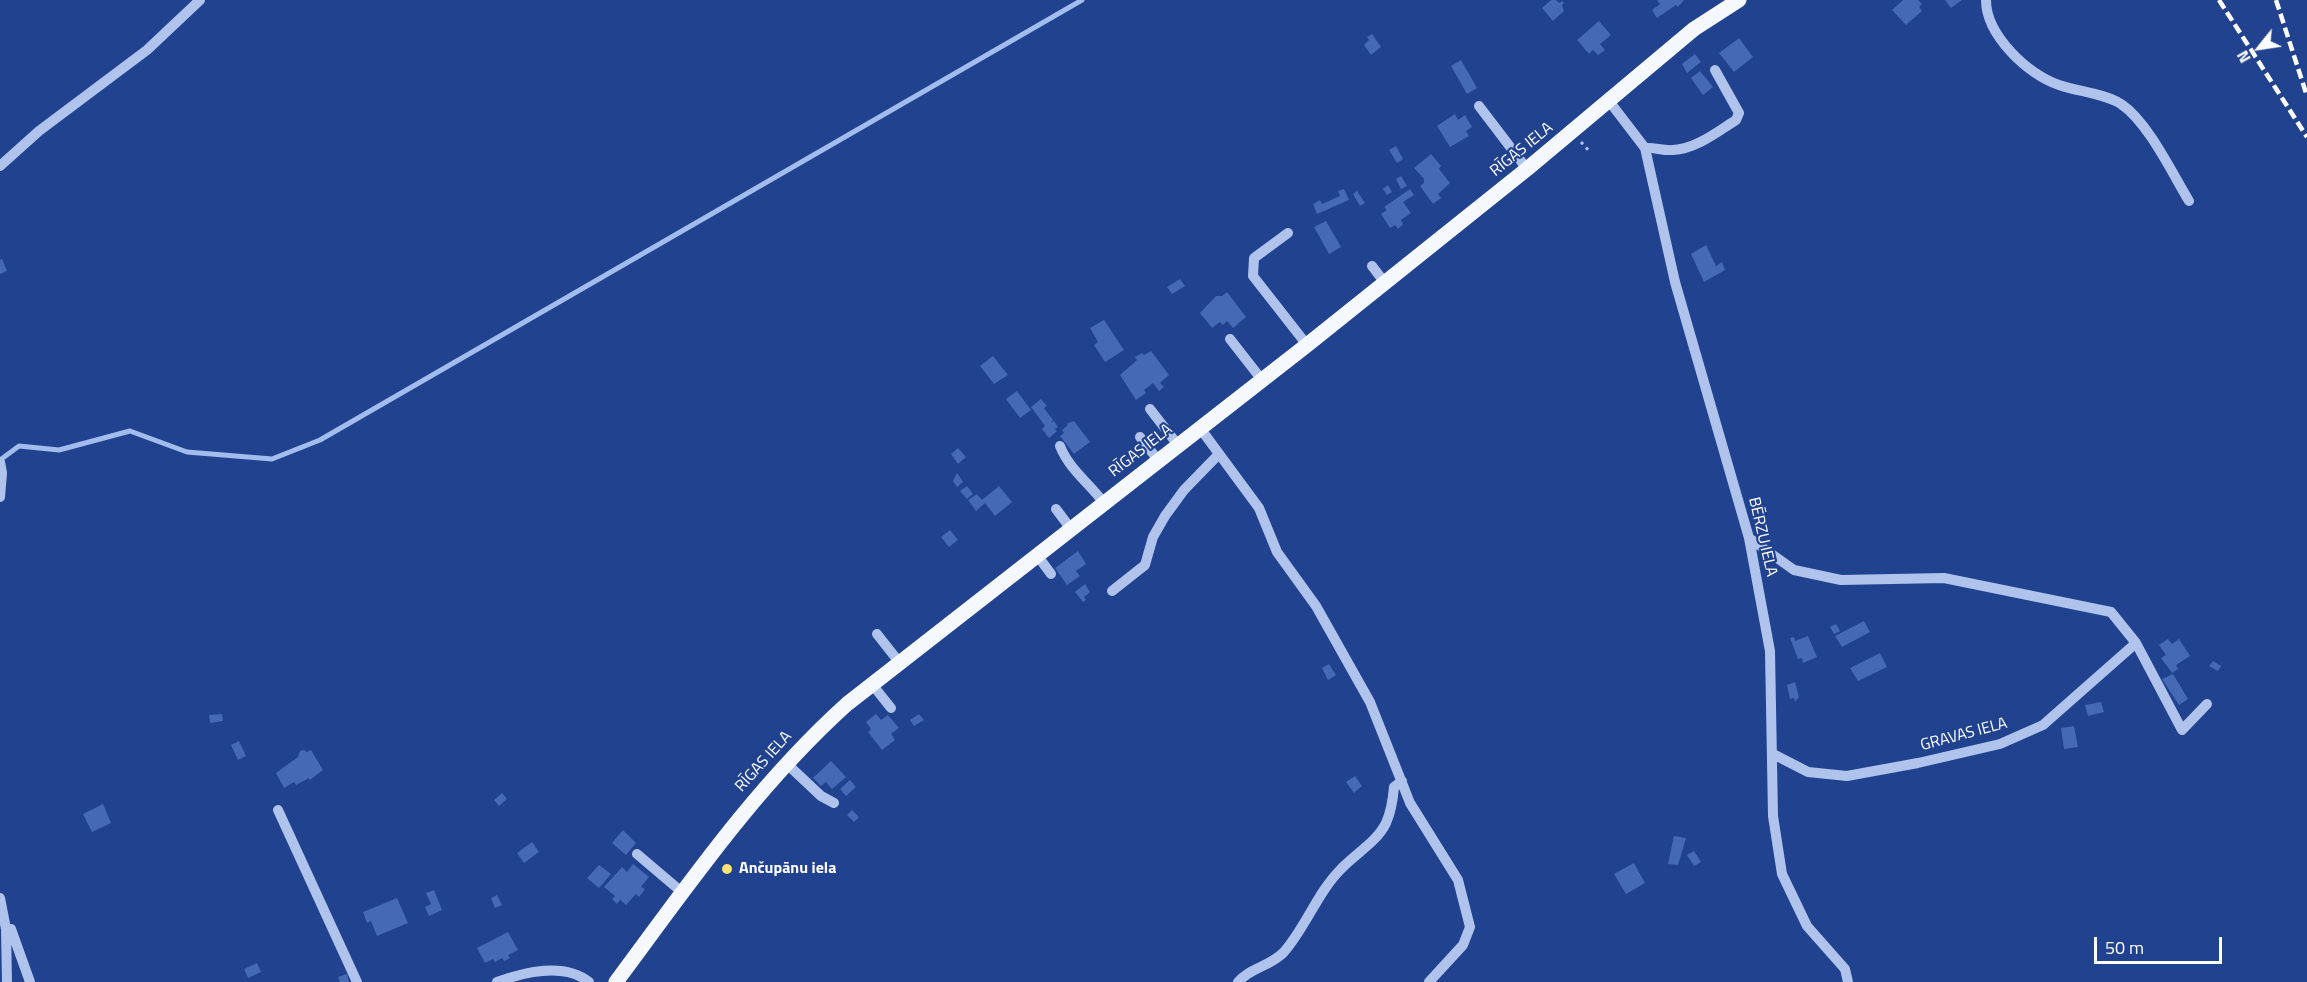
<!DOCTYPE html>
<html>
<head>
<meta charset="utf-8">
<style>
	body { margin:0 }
	#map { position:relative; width:2307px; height:982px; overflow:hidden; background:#20428f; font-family:"Titillium Web",sans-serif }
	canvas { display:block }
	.north { position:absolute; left:2229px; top:18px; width:60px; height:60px; -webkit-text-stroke:4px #20428f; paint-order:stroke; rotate:240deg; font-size:16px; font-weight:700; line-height:24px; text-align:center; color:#fff }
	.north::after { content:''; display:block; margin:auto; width:21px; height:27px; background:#fff; clip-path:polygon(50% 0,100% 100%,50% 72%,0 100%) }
	.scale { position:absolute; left:2094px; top:937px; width:128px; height:27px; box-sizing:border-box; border:3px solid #fff; border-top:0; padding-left:8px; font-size:18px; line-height:21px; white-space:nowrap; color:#fff; -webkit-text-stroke:4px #20428f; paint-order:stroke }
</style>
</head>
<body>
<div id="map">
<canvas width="2307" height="982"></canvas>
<div class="north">N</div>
<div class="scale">50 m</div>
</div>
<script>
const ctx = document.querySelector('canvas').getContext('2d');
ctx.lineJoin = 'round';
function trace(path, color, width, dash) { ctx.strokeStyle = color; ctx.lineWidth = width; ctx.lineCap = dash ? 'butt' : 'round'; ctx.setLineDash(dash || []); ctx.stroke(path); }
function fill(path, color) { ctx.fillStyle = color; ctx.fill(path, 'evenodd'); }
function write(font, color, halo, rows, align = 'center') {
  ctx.font = font + ' "Titillium Web",sans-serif'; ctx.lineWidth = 4.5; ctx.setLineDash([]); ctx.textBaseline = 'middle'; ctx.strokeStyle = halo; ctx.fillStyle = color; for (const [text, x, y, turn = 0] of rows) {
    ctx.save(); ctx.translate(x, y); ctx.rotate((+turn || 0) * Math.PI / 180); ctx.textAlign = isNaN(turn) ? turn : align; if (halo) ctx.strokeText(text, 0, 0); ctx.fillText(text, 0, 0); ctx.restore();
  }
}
const stream = new Path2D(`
	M 0,460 L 19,446 L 59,450 L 130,431 L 187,452 L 272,459 L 320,440 L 1082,0`);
const building = new Path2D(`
	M 1551,0 L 1556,0 L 1559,3 L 1562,1 L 1564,3 L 1562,5 L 1564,11 L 1553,21 L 1542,8 Z
	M 1657,0 L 1684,0 L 1678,7 L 1676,5 L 1657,18 L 1652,10 L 1660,4 Z
	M 1903,0 L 1918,0 L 1922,4 L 1919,7 L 1922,11 L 1906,25 L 1892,10 Z
	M 1945,0 L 1962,0 L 1951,8 Z
	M 1599,21 L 1611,35 L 1600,44 L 1605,50 L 1598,55 L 1593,50 L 1589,54 L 1577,40 Z
	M 1372,34 L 1381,47 L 1371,55 L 1364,45 L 1369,40 L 1367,37 Z
	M 1739,38 L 1753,57 L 1734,72 L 1719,53 Z
	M 1695,54 L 1701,62 L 1687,73 L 1682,64 Z
	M 1461,60 L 1477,88 L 1467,94 L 1451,66 Z
	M 1700,71 L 1713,87 L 1703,95 L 1691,78 Z
	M 1455,114 L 1458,120 L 1465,115 L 1472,127 L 1466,131 L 1469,136 L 1450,147 L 1437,126 Z
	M 1396,146 L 1403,159 L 1397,163 L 1389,150 Z
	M 1431,154 L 1441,166 L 1439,169 L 1450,183 L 1438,194 L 1441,198 L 1433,204 L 1420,186 L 1424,183 L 1424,179 L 1414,168 Z
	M 1401,176 L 1407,186 L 1401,189 L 1396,179 Z
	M 1388,185 L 1392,192 L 1387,195 L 1383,189 Z
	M 1344,189 L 1349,200 L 1317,214 L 1313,204 L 1320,200 L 1322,204 L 1340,196 L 1338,191 Z
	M 1410,189 L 1414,195 L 1403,202 L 1411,213 L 1401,220 L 1403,224 L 1398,229 L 1395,225 L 1390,228 L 1381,214 L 1387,210 L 1384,207 Z
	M 1357,191 L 1365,203 L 1360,206 L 1353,194 Z
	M 1326,221 L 1341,247 L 1329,254 L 1314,227 Z
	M 1706,245 L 1716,266 L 1722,262 L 1725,270 L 1704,282 L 1691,254 Z
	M 2,259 L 7,271 L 0,274 L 0,260 Z
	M 1180,279 L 1185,286 L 1172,294 L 1167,287 Z
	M 1227,292 L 1246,317 L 1233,328 L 1227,321 L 1223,325 L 1220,322 L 1212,328 L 1200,313 L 1216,296 L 1222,296 Z
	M 1104,320 L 1124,350 L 1105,362 L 1094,345 L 1098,342 L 1090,328 Z
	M 1151,351 L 1169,375 L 1160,383 L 1164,387 L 1159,391 L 1153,383 L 1144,390 L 1146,393 L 1136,400 L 1120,375 L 1137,360 L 1135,357 L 1142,353 L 1144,355 Z
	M 993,356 L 1008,375 L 994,384 L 980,366 Z
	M 1017,391 L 1031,410 L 1020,418 L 1006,399 Z
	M 1041,399 L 1047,406 L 1044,408 L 1053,420 L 1051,423 L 1054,421 L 1058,427 L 1055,429 L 1057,431 L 1049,438 L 1042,429 L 1045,426 L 1031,407 Z
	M 1074,421 L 1090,442 L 1074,454 L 1060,436 L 1064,433 L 1062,430 L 1068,425 L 1066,424 Z
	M 958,448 L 966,457 L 958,464 L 951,454 Z
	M 957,473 L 963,482 L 957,487 L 953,481 Z
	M 967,486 L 973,494 L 967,499 L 960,491 Z
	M 999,486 L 1012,502 L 995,516 L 985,503 L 976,511 L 968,500 L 977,494 L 982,500 Z
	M 950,530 L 958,540 L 949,547 L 941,537 Z
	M 1078,551 L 1086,564 L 1076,571 L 1080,576 L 1067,585 L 1055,568 Z
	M 1085,584 L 1090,592 L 1084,597 L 1086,600 L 1083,602 L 1075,592 Z
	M 1864,621 L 1870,632 L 1842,647 L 1835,636 Z
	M 1836,624 L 1840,631 L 1834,634 L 1830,627 Z
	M 1808,636 L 1817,657 L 1803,663 L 1802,658 L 1798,659 L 1790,638 L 1794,637 L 1795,641 Z
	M 2168,639 L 2172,644 L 2179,639 L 2190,656 L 2176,665 L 2178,669 L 2172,673 L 2161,658 L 2166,655 L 2159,645 Z
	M 1880,653 L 1887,667 L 1858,681 L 1850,668 Z
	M 2213,661 L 2221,666 L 2218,671 L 2209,666 Z
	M 1329,664 L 1336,675 L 1328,680 L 1322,668 Z
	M 2173,674 L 2188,699 L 2179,705 L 2162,679 Z
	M 1795,682 L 1799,697 L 1795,702 L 1794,698 L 1790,699 L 1787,685 Z
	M 2101,702 L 2104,712 L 2088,716 L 2085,705 Z
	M 222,714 L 223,721 L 210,723 L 209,715 Z
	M 876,714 L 881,720 L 888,715 L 899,728 L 891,734 L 895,740 L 882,750 L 868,732 L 871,729 L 866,722 Z
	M 919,714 L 924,720 L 914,726 L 910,720 Z
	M 2074,726 L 2078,747 L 2064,749 L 2061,728 Z
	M 239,741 L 246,756 L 238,760 L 231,745 Z
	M 304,750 L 307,752 L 311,750 L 323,770 L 310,780 L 309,778 L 296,785 L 294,782 L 284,788 L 276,773 L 298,757 L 300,751 Z
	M 831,761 L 846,777 L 832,789 L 826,782 L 821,786 L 813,778 Z
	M 1355,776 L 1362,786 L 1354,793 L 1346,782 Z
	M 850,780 L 856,787 L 846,796 L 840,789 Z
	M 502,793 L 507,799 L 499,806 L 494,800 Z
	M 103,804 L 111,823 L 92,832 L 83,814 Z
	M 852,810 L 859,817 L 854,822 L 847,815 Z
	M 623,830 L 636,843 L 626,855 L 612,843 Z
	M 1674,836 L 1686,838 L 1678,865 L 1668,864 Z
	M 532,842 L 539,852 L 524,863 L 517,853 Z
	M 1694,851 L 1701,862 L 1694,866 L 1687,855 Z
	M 1634,863 L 1645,883 L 1626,894 L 1614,874 Z
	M 633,864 L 649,877 L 641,887 L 645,889 L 639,897 L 636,894 L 626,905 L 620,900 L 617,904 L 612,899 L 615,896 L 604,887 L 622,867 L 627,872 Z
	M 599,865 L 611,874 L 599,888 L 587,878 Z
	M 434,890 L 442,910 L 429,916 L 425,907 L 431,904 L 426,893 Z
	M 497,895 L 502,905 L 495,908 L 491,898 Z
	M 397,898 L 408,923 L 377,936 L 371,921 L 367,923 L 363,912 Z
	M 508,932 L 518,950 L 508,955 L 510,958 L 504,961 L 502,958 L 495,962 L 493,959 L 485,963 L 477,948 Z
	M 257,963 L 261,972 L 248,978 L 244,969 Z
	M 347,974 L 349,982 L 340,982 L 338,977 Z`);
const path = new Path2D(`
	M 1581,142 L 1590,152`);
const minor = new Path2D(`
	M 1986,0 C 1986,35 2028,75 2059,85 C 2079,92 2103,93 2121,104 C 2148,122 2172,173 2189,201
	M 1609,101 L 1645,148 L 1675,282 L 1749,538 L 1770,651 L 1773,816 L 1782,874 L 1807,926 L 1845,969 L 1848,982
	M 1479,106 L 1527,169
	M 1645,148 C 1654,147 1663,151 1673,150 C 1696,149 1717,132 1736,120 L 1739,113 L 1715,70
	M 0,166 L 39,131 L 147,50 L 200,0
	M 1288,233 L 1254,258 L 1253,276 L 1307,345
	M 1372,266 L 1385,283
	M 1230,339 L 1262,380
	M 1150,409 L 1178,445
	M 1200,428 L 1259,508 L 1277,552 L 1316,606 L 1370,702 L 1410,803 L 1458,880 L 1470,927 L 1463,945 L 1429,982
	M 1140,437 L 1158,460
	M 1060,446 C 1069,469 1089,483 1104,503
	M 0,462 L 2,473 L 0,497
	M 1056,509 L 1071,529
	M 1749,538 L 1794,570 L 1841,580 L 1944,578 L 2111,612 L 2136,643 L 2182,730 L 2207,704
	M 1037,555 L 1051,574
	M 1112,591 L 1145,565 L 1153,537 L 1165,516 L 1184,490 L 1219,454
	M 877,634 L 899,662
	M 871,683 L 891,708
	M 1773,754 L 1808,772 L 1847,776 L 1918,763 L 2000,744 L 2043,725 L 2136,643
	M 786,763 L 821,796 L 834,803
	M 278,810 L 357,982
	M 637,854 L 683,893
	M 0,898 L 6,929 L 7,982
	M 6,929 L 11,929 L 30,982
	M 497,982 C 525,972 564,962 589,982
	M 1238,982 C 1250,968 1271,966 1284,952 C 1306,927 1317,893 1341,869 C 1355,854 1377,842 1386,823 C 1391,812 1393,799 1394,787 L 1402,781`);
const major = new Path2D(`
	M 616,982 C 688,885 757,785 847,704 L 1307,345 L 1527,169 L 1694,29 L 1739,0`);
const rail = new Path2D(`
	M 2219,0 L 2307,137
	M 2276,0 L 2307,96`);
const markers = [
	[727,869,6,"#fae370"]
];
const streetNames = [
	["RĪGAS IELA",1522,150,-39],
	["RĪGAS IELA",1141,451,-38],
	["BĒRZU IELA",1762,537,77],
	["GRAVAS IELA",1964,735,-15],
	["RĪGAS IELA",764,762,-48]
];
const poiNames = [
	["Ančupānu iela",739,869]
];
trace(stream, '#a3bcee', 5);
fill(building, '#4569b4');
trace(path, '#afc3ec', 3, [3, 4.5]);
trace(minor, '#afc3ec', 10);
trace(major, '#f5f8ff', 15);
trace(rail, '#fff', 4.5, [10, 4.5]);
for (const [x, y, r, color] of markers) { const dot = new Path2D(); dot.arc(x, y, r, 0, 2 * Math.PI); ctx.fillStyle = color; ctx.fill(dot); trace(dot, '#20428f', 2); }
write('16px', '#fff', '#20428f', streetNames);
write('bold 16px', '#fff', '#20428f', poiNames, 'left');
</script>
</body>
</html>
